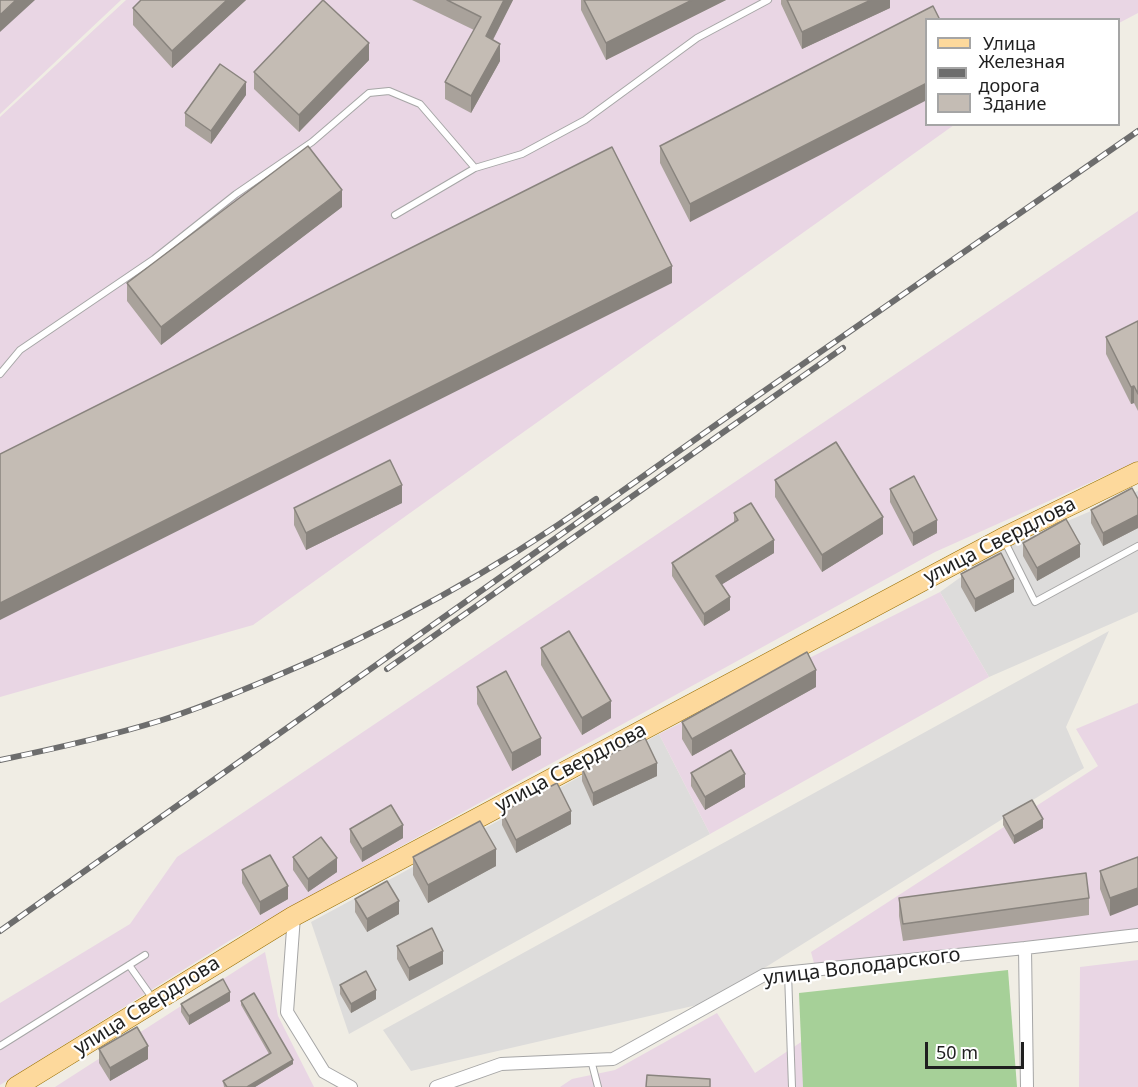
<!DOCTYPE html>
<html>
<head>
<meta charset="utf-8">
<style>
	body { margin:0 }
	#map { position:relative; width:1138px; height:1087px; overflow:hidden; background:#f0ede4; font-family:"Noto Sans",sans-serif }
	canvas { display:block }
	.legend { position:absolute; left:925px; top:18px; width:195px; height:108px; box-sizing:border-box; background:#fff; border:2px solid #a5a5a5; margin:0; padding:8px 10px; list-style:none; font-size:18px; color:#1f1f1f }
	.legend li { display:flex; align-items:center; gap:12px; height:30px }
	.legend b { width:30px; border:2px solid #a5a5a5 }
	.scale { position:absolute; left:925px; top:1042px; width:99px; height:27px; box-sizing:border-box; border:3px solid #1f1f1f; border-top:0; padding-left:8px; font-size:18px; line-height:21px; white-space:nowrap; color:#1f1f1f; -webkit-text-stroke:4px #fff; paint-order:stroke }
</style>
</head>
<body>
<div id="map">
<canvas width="1138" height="1087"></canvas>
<ul class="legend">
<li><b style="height:8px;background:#fdd99c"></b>Улица</li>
<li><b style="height:8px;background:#6d6d6d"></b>Железная дорога</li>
<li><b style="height:16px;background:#c4bcb4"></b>Здание</li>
</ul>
<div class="scale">50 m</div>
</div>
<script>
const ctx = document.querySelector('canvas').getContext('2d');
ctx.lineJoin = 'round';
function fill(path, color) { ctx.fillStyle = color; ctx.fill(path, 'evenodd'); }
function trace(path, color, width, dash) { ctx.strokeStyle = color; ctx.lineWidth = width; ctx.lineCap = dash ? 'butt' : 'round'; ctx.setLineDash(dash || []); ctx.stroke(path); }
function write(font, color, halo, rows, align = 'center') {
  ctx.font = font + ' "Noto Sans",sans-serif'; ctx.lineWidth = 4.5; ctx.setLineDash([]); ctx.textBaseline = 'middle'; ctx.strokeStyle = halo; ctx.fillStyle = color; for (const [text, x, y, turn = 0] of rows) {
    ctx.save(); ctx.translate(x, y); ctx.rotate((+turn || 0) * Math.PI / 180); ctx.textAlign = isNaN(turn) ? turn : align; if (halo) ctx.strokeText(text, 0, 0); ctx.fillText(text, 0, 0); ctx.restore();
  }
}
const residential = new Path2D(`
	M 1138,491 L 1138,612 L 989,677 L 940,592 L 997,551 Z
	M 1109,631 L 1066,727 L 1084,768 L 710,1002 L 411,1071 L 383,1030 Z
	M 659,734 L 710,834 L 349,1034 L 311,922 Z`);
const industrial = new Path2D(`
	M 0,0 L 121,0 L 0,114 Z
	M 126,0 L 1138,0 L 1138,13 L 1119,23 L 1118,20 L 926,20 L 926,124 L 954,125 L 253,625 L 0,697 L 0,117 Z
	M 1138,211 L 1138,461 L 935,552 L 229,941 L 0,1085 L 0,1003 L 130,924 L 177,857 Z
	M 940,592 L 989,677 L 710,834 L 659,734 Z
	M 1138,703 L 1138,934 L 815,967 L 811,952 L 1098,766 L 1076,729 Z
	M 265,952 L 278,1016 L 314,1087 L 55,1087 Z
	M 1138,960 L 1138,1087 L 1079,1087 L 1080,967 Z
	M 717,1013 L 755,1073 L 813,1034 L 814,1087 L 560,1087 L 572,1079 L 615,1070 Z`);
const forest = new Path2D(`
	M 1008,970 L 1017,1087 L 803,1087 L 799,993 Z`);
const service = new Path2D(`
	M 395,215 L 475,168 L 522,154 L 585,120 L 697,38 L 768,0
	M 0,374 L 20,350 L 154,259 L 236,194 L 312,142 L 369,93 L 389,91 L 420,104 L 475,168
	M 1004,540 L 1035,602 L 1138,546
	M 129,965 L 153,999
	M 788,973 L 792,1087
	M 0,1046 L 145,955
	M 591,1060 L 598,1087`);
const minor = new Path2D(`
	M 294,916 L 287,1012 L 324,1072 L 351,1087
	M 1025,948 L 1138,935
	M 436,1087 L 501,1064 L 613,1059 L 764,975 L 1025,948 L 1027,1087`);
const primary = new Path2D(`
	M 16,1087 L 294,916 L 1003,538 L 1138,472`);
const rail = new Path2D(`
	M 387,669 L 843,348
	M 0,760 C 53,749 107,737 159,721 C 198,709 236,693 274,677 C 387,630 495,570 596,499
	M 0,931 L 734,412 L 1138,131`);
const wall = new Path2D(`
	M 141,0 L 246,0 L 172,68 L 133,25 L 133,8 Z
	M 412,0 L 513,0 L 493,40 L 500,61 L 471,113 L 445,99 L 445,82 L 474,30 Z
	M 581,0 L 726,0 L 606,60 L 581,10 Z
	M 781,0 L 890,0 L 890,8 L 802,49 L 781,4 Z
	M 933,6 L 690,222 L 660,163 L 660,146 Z
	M 369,60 L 299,132 L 254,89 L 254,72 Z
	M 246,95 L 211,144 L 185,126 L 185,113 Z
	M 342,207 L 161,345 L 127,301 L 127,283 Z
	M 1138,321 L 1138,411 L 1134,403 L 1131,404 L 1106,354 L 1106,337 Z
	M 775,480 L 883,534 L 822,572 L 775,497 Z
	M 890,489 L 937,533 L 913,546 L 890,502 Z
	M 1138,499 L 1138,528 L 1103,546 L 1091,523 L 1091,510 Z
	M 402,503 L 306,550 L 294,525 L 294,508 Z
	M 734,513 L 774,553 L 722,584 L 730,610 L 704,626 L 672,576 L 672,563 L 734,523 Z
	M 1023,543 L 1080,557 L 1037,581 L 1023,556 Z
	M 961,574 L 1014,592 L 975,612 L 961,587 Z
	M 541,648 L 611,718 L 582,735 L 541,665 Z
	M 477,687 L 541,755 L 512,771 L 477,704 Z
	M 816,687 L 692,756 L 682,739 L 682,722 Z
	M 582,768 L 657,776 L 593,806 L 582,781 Z
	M 691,773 L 745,787 L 705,810 L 691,786 Z
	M 502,812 L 571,824 L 516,853 L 502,825 Z
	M 1003,816 L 1043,828 L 1014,844 L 1003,825 Z
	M 350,829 L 403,838 L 362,862 L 350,842 Z
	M 293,857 L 337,872 L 308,892 L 293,870 Z
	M 413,857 L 496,866 L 428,903 L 413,875 Z
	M 1138,857 L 1110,916 L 1100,889 L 1100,871 Z
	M 242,870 L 288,899 L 260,915 L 242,883 Z
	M 899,898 L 1089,898 L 1089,915 L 903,941 L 899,916 Z
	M 355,899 L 399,914 L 367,932 L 355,912 Z
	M 397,946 L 443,964 L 409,981 L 397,959 Z
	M 340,985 L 376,999 L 351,1013 L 340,994 Z
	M 230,1001 L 189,1025 L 181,1012 L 181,1004 Z
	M 241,1001 L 293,1064 L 255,1087 L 224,1087 L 223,1081 L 269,1054 L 241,1005 Z
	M 99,1049 L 148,1059 L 110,1081 L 99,1063 Z`);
const shadedWall = new Path2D(`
	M 16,0 L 35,0 L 0,32 L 0,15 Z
	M 227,0 L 246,0 L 172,68 L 172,51 Z
	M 504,0 L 513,0 L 486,53 L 486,36 Z
	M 692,0 L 726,0 L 606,60 L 606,43 Z
	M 871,0 L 890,0 L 890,8 L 802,49 L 802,32 Z
	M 369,43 L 369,60 L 299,132 L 299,115 Z
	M 500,44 L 500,61 L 471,113 L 471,96 Z
	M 246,82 L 246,95 L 211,144 L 211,131 Z
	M 927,83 L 927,100 L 690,222 L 690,204 Z
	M 342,190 L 342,207 L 161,345 L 161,327 Z
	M 672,266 L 672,283 L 0,620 L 0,603 Z
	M 1134,386 L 1134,403 L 1131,404 L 1131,387 Z
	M 402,485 L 402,503 L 306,550 L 306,533 Z
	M 1138,515 L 1138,528 L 1103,546 L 1103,533 Z
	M 883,517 L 883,534 L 822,572 L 822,555 Z
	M 937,520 L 937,533 L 913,546 L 913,533 Z
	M 774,540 L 774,553 L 716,588 L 716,576 Z
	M 1080,544 L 1080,557 L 1037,581 L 1037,568 Z
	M 1014,579 L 1014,592 L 975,612 L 975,599 Z
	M 730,597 L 730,610 L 704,626 L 704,614 Z
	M 816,670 L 816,687 L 692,756 L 692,739 Z
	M 611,701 L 611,718 L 582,735 L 582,718 Z
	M 541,738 L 541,755 L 512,771 L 512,753 Z
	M 657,763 L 657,776 L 593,806 L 593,793 Z
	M 745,774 L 745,787 L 705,810 L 705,797 Z
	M 571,811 L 571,824 L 516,853 L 516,840 Z
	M 1043,819 L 1043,828 L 1014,844 L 1014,836 Z
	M 403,825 L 403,838 L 362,862 L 362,849 Z
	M 496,849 L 496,866 L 428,903 L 428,885 Z
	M 337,858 L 337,872 L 308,892 L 308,879 Z
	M 288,886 L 288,899 L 260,915 L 260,902 Z
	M 1138,888 L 1138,905 L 1110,916 L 1110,898 Z
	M 399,901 L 399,914 L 367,932 L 367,919 Z
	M 443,951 L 443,964 L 409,981 L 409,968 Z
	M 376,990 L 376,999 L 351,1013 L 351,1004 Z
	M 230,992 L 230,1001 L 189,1025 L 189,1016 Z
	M 148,1046 L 148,1059 L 110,1081 L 110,1068 Z
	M 293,1060 L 293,1064 L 255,1087 L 247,1087 Z`);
const building = new Path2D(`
	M 0,0 L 16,0 L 0,15 Z
	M 141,0 L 227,0 L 172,51 L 133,8 Z
	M 323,0 L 369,43 L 299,115 L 254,72 Z
	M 447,0 L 504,0 L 486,36 L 500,44 L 471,96 L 445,82 L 481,17 Z
	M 584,0 L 692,0 L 606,43 Z
	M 787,0 L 871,0 L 802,32 Z
	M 933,6 L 940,20 L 927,20 L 927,83 L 690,204 L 660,146 Z
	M 220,64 L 246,82 L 211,131 L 185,113 Z
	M 308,146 L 342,190 L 161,327 L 127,283 Z
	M 612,147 L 672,266 L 0,603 L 0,454 Z
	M 1138,321 L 1138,394 L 1134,386 L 1131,387 L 1106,337 Z
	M 836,442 L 883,517 L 822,555 L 775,480 Z
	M 390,460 L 402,485 L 306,533 L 294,508 Z
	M 914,476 L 937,520 L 913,533 L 890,489 Z
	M 1132,488 L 1138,499 L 1138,515 L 1103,533 L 1091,510 Z
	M 751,503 L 774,540 L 716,576 L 730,597 L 704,614 L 672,563 L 738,520 L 734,513 Z
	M 1066,519 L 1080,544 L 1037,568 L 1023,543 Z
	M 1001,553 L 1014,579 L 975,599 L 961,574 Z
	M 569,631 L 611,701 L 582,718 L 541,648 Z
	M 807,652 L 816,670 L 692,739 L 682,722 Z
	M 506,671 L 541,738 L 512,753 L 477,687 Z
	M 645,738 L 657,763 L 593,793 L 582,768 Z
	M 731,750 L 745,774 L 705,797 L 691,773 Z
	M 557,783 L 571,811 L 516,840 L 502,812 Z
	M 1032,800 L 1043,819 L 1014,836 L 1003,816 Z
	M 391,805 L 403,825 L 362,849 L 350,829 Z
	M 480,821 L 496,849 L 428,885 L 413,857 Z
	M 321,837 L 337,858 L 308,879 L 293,857 Z
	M 270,855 L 288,886 L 260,902 L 242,870 Z
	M 1138,857 L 1138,888 L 1110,898 L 1100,871 Z
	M 1086,873 L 1089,898 L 903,924 L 899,898 Z
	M 387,881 L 399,901 L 367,919 L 355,899 Z
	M 432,928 L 443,951 L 409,968 L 397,946 Z
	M 366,971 L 376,990 L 351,1004 L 340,985 Z
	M 223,979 L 230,992 L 189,1016 L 181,1004 Z
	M 254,993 L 293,1060 L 247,1087 L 227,1087 L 223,1081 L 271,1053 L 241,1001 Z
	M 137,1027 L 148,1046 L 110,1068 L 99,1049 Z
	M 647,1075 L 710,1079 L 710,1087 L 646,1087 Z`);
const streetNames = [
	["улица Свердлова",1000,541,-27],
	["улица Свердлова",571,768,-28],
	["улица Володарского",862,967,-7],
	["улица Свердлова",147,1006,-32]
];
fill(residential, '#dddcdb');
fill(industrial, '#e9d6e4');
fill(forest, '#a6d098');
trace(service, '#a6a6a6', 8);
trace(minor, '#a6a6a6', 14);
trace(primary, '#996f00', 21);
trace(service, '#fff', 6);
trace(minor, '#fff', 12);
trace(primary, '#fdd99c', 20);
trace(rail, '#6d6d6d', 6);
trace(rail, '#fff', 4, [11]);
fill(wall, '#a9a29b');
fill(shadedWall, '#89847e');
fill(building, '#c4bcb4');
trace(building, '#89847e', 1.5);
write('20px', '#1f1f1f', '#fff', streetNames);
</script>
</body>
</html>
